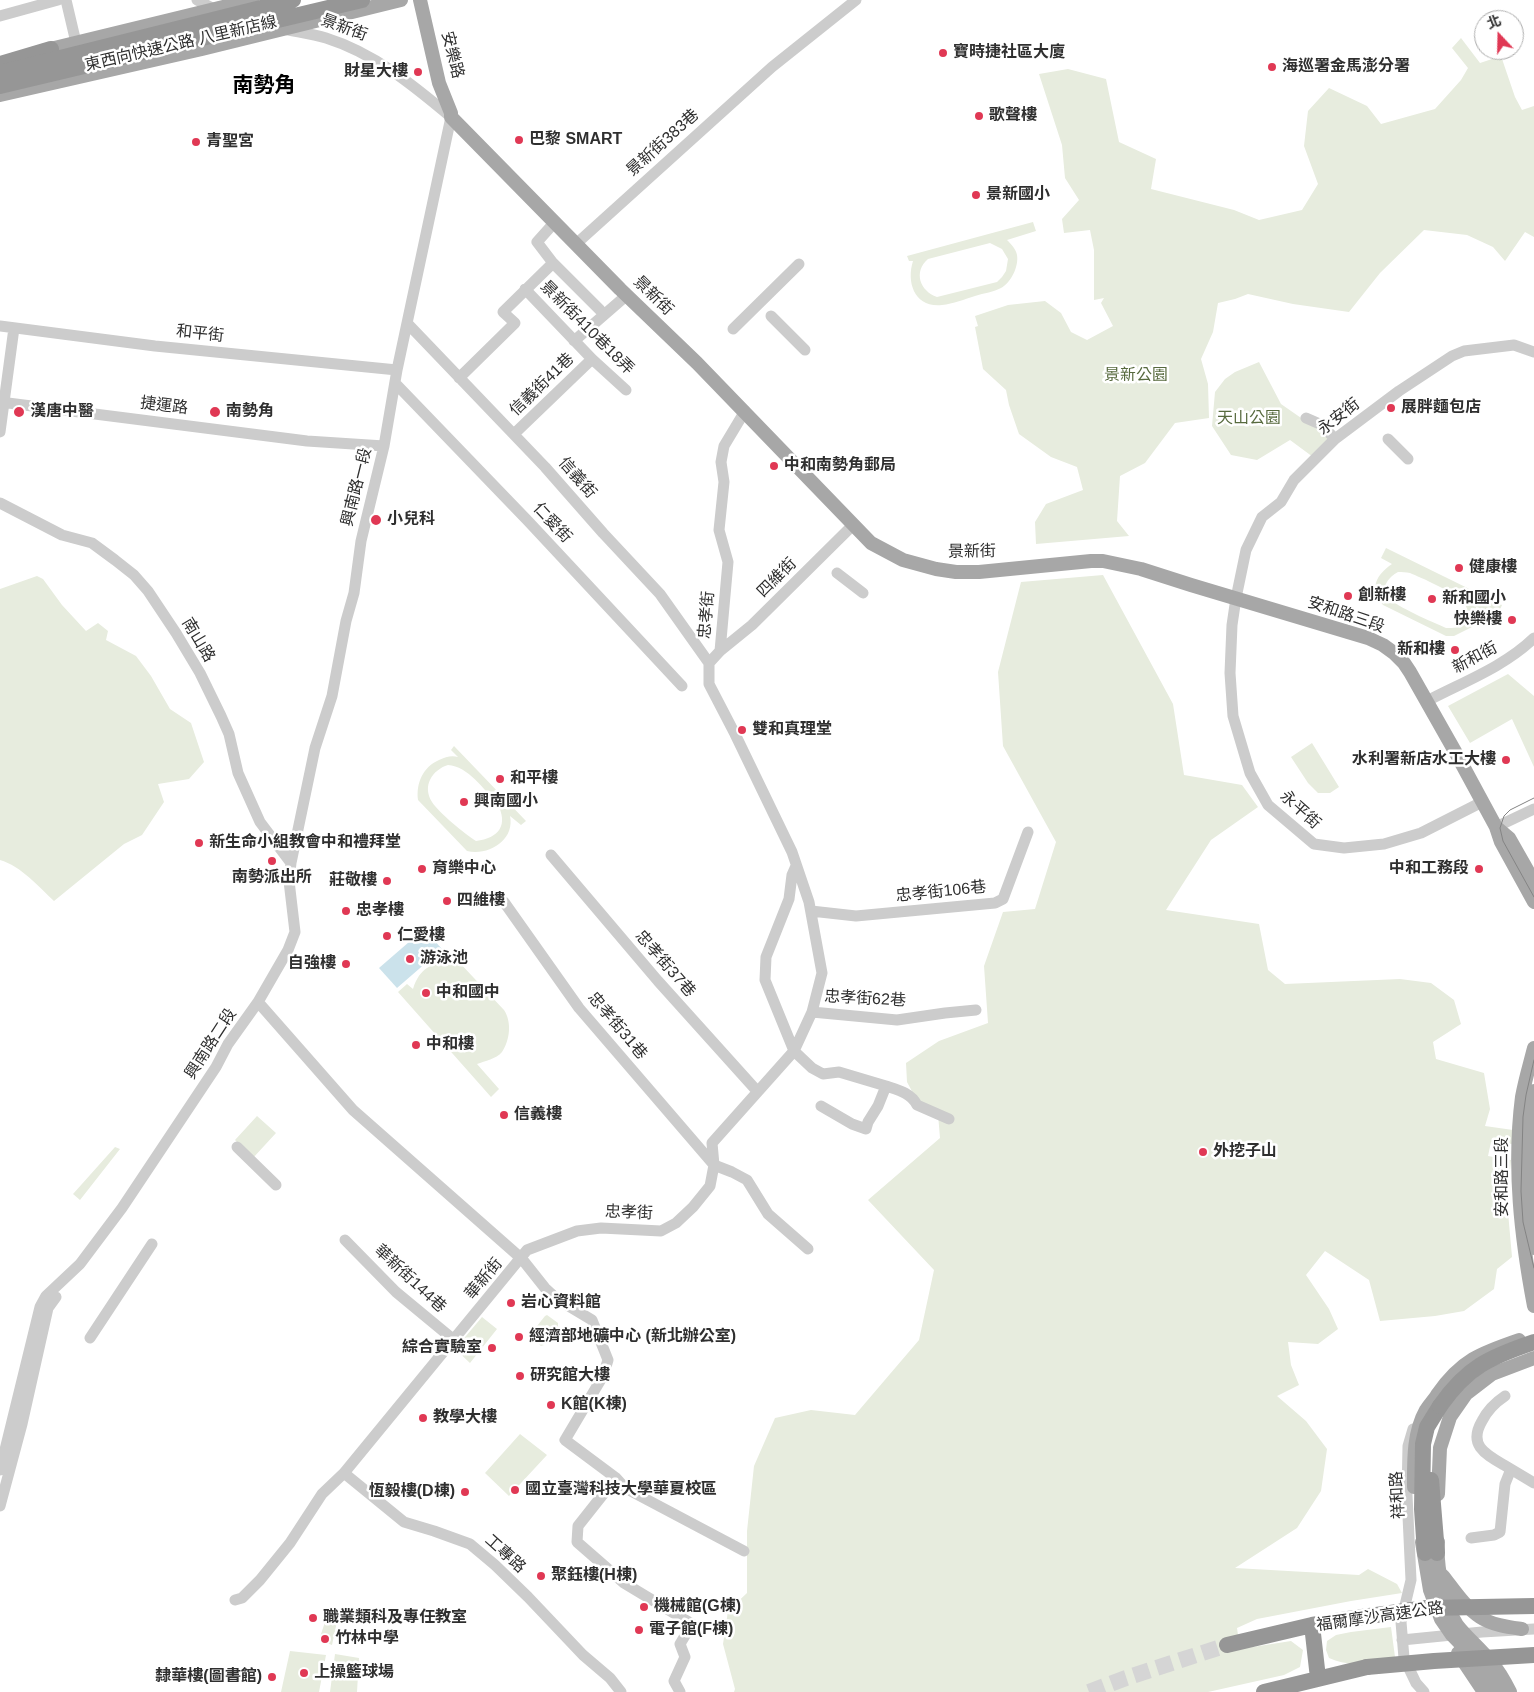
<!DOCTYPE html>
<html>
<head>
<meta charset="utf-8">
<style>
	body { margin:0 }
	#map { position:relative; width:1534px; height:1692px; overflow:hidden; background:#fff; font-family:Arial,"Noto Sans TC",sans-serif }
	canvas { display:block }
	.north { position:absolute; left:1474px; top:10px; width:50px; height:50px; box-sizing:border-box; background:#fff; border:1px solid #acacac; border-radius:50%; rotate:339deg; font-size:14px; font-weight:700; line-height:20px; text-align:center; color:#2f2f2f }
	.north::after { content:''; display:block; margin:auto; width:18px; height:22px; background:#e03854; clip-path:polygon(50% 0,100% 100%,50% 72%,0 100%) }
</style>
</head>
<body>
<div id="map">
<canvas width="1534" height="1692"></canvas>
<div class="north">北</div>
</div>
<script>
const ctx = document.querySelector('canvas').getContext('2d');
ctx.lineJoin = 'round';
function fill(path, color) { ctx.fillStyle = color; ctx.fill(path, 'evenodd'); }
function trace(path, color, width, dash) { ctx.strokeStyle = color; ctx.lineWidth = width; ctx.lineCap = dash ? 'butt' : 'round'; ctx.setLineDash(dash || []); ctx.stroke(path); }
function write(font, color, halo, rows, align = 'center') {
  ctx.font = font + ' Arial,"Noto Sans TC",sans-serif'; ctx.lineWidth = 5; ctx.setLineDash([]); ctx.textBaseline = 'middle'; ctx.strokeStyle = halo; ctx.fillStyle = color; for (const [text, x, y, turn = 0] of rows) {
    ctx.save(); ctx.translate(x, y); ctx.rotate((+turn || 0) * Math.PI / 180); ctx.textAlign = isNaN(turn) ? turn : align; if (halo) ctx.strokeText(text, 0, 0); ctx.fillText(text, 0, 0); ctx.restore();
  }
}
const green = new Path2D(`
	M 1461,38 L 1480,63 L 1501,56 L 1515,97 L 1522,110 L 1534,106 L 1534,237 L 1525,232 L 1505,261 L 1493,247 L 1467,235 L 1424,230 L 1380,273 L 1349,312 L 1293,304 L 1248,294 L 1235,299 L 1218,303 L 1213,332 L 1201,359 L 1208,384 L 1209,418 L 1175,423 L 1145,463 L 1120,476 L 1117,521 L 1129,536 L 1036,544 L 1035,522 L 1046,504 L 1083,490 L 1077,467 L 1051,457 L 1019,434 L 1009,405 L 1006,390 L 983,369 L 975,327 L 978,326 L 975,316 L 1008,305 L 1045,301 L 1061,313 L 1071,332 L 1087,340 L 1113,326 L 1101,303 L 1104,298 L 1094,300 L 1094,250 L 1090,230 L 1064,233 L 1062,219 L 1079,200 L 1065,178 L 1062,145 L 1039,74 L 1068,69 L 1106,79 L 1119,142 L 1156,159 L 1151,189 L 1234,210 L 1259,220 L 1302,210 L 1318,184 L 1304,146 L 1308,111 L 1329,88 L 1367,106 L 1381,124 L 1435,109 L 1461,80 L 1468,68 L 1452,48 Z
	M 1033,222 L 1036,231 L 1007,240 C 1011,244 1016,249 1017,255 C 1019,266 1011,283 1001,288 C 994,292 984,293 975,296 C 965,299 953,304 942,305 C 915,308 906,283 913,261 L 909,261 L 907,256 ZM 990,243 L 1002,249 L 1008,259 L 1006,271 L 1002,277 L 997,282 L 937,297 C 920,291 913,272 928,259 Z
	M 1259,362 L 1281,404 L 1304,420 L 1317,424 L 1331,440 L 1313,457 L 1290,440 L 1257,460 L 1231,455 L 1212,426 L 1215,392 L 1225,379 L 1235,372 Z
	M 1386,548 L 1502,605 L 1497,616 L 1476,607 L 1477,614 L 1472,627 L 1454,636 L 1446,636 L 1383,605 C 1369,588 1376,575 1392,564 L 1381,558 ZM 1398,572 C 1402,572 1406,572 1410,573 C 1420,577 1455,593 1462,600 C 1468,606 1469,615 1464,622 C 1459,628 1454,628 1446,628 C 1433,622 1396,607 1388,597 C 1380,587 1389,577 1398,572 Z
	M 1103,575 L 1173,704 L 1184,775 L 1242,785 L 1258,807 L 1211,840 L 1166,910 L 1259,924 L 1268,970 L 1285,984 L 1400,979 L 1431,983 L 1454,1000 L 1461,1024 L 1433,1042 L 1436,1059 L 1484,1073 L 1490,1109 L 1485,1126 L 1513,1130 L 1512,1144 L 1491,1142 L 1488,1156 L 1511,1160 L 1507,1201 L 1512,1257 L 1497,1269 L 1494,1289 L 1464,1311 L 1435,1316 L 1380,1321 L 1369,1280 L 1325,1251 L 1306,1275 L 1329,1309 L 1338,1329 L 1318,1344 L 1288,1342 L 1291,1365 L 1299,1385 L 1277,1396 L 1306,1421 L 1327,1449 L 1321,1491 L 1297,1528 L 1235,1568 L 1359,1575 L 1368,1569 L 1397,1584 L 1402,1593 L 1351,1601 L 1257,1619 L 1237,1628 L 1240,1649 L 1291,1641 L 1303,1650 L 1300,1667 L 1284,1675 L 1208,1692 L 734,1692 L 735,1689 L 723,1644 L 728,1611 L 747,1593 L 747,1531 L 754,1466 L 775,1418 L 811,1410 L 855,1415 L 919,1340 L 934,1270 L 868,1200 L 940,1138 L 938,1114 L 921,1108 L 907,1082 L 906,1063 L 939,1041 L 988,1023 L 984,966 L 1003,912 L 1035,909 L 1056,842 L 1003,746 L 998,672 L 1021,582 Z
	M 37,576 L 43,579 L 62,605 L 86,631 L 98,623 L 108,631 L 106,640 L 136,656 L 151,676 L 170,709 L 191,723 L 204,762 L 189,779 L 158,784 L 164,802 L 142,835 L 124,844 L 54,901 C 39,887 21,866 0,860 L 0,589 Z
	M 1508,674 L 1534,696 L 1534,767 L 1512,719 L 1470,743 L 1448,706 Z
	M 1312,743 L 1339,787 L 1330,793 L 1318,793 L 1308,783 L 1291,757 Z
	M 454,746 L 526,821 L 521,825 L 510,816 C 515,840 489,856 467,851 L 418,800 C 416,783 423,767 439,760 C 446,757 451,755 458,757 L 451,750 ZM 448,765 C 468,766 484,790 497,803 C 509,825 499,838 476,841 C 465,834 439,813 432,802 C 422,786 432,770 448,765 Z
	M 454,960 L 458,961 L 504,1010 C 512,1022 510,1040 502,1052 C 496,1059 485,1061 477,1064 L 499,1089 L 491,1097 L 398,992 L 407,984 L 413,989 C 420,967 432,963 454,960 Z
	M 257,1116 L 276,1133 L 253,1158 L 235,1140 Z
	M 115,1147 L 120,1149 L 80,1200 L 73,1194 Z
	M 547,1315 L 558,1323 L 558,1327 L 556,1326 L 542,1344 L 544,1345 L 541,1346 L 529,1336 L 545,1316 Z
	M 482,1317 L 497,1329 L 470,1363 L 455,1349 Z
	M 520,1434 L 547,1455 L 509,1496 L 485,1473 Z
	M 328,1613 L 338,1617 L 332,1645 L 319,1640 Z
	M 1391,1627 L 1395,1657 C 1371,1661 1352,1669 1329,1658 L 1326,1650 L 1327,1641 L 1336,1635 L 1351,1632 Z
	M 290,1651 L 326,1655 L 319,1692 L 281,1692 Z
	M 335,1654 L 359,1658 L 357,1692 L 330,1692 Z`);
const water = new Path2D(`
	M 424,929 L 442,949 L 397,988 L 379,968 Z`);
const highwayTunnel = new Path2D(`
	M 1089,1692 L 1126,1678 L 1227,1645`);
const minor = new Path2D(`
	M 66,0 L 78,51
	M 197,0 L 214,9
	M 0,16 L 58,0
	M 576,244 L 772,67 L 856,0
	M 553,263 L 600,310
	M 525,289 L 592,359 L 626,390
	M 771,316 L 805,350
	M 408,324 L 545,467 L 603,533 L 660,594 L 709,663
	M 0,326 L 155,346 L 397,370
	M 733,329 L 799,264
	M 574,341 L 627,295
	M 459,378 L 515,323 L 503,312 L 553,263 L 537,242 L 554,223
	M 395,383 L 528,521 L 682,686
	M 0,402 L 307,441 L 384,446
	M 1306,418 L 1322,425 L 1335,439
	M 0,432 L 14,328
	M 514,434 L 592,359
	M 1388,439 L 1408,459
	M 0,503 L 62,535 L 92,543 L 115,560 L 134,575 L 148,591 L 176,633 L 200,673 L 221,716 L 229,734 L 238,773 L 260,822 L 291,863
	M 837,573 L 863,593
	M 720,651 L 728,562 L 719,530 L 724,482 L 721,462 L 724,446 L 745,411
	M 1427,701 C 1463,682 1504,667 1534,638
	M 1482,802 L 1421,833 L 1384,844 L 1344,848 L 1314,844 L 1268,805 L 1250,773 L 1233,716 L 1230,673 L 1232,625 L 1236,598 L 1246,550 L 1262,517 L 1281,502 L 1294,480 L 1335,439 L 1399,391 L 1452,356 L 1464,351 L 1514,345 L 1534,352
	M 1496,827 L 1534,809
	M 551,855 L 658,981 L 757,1091
	M 796,866 L 792,875 L 789,899 L 766,957 L 765,980 L 794,1051 L 812,1068 L 823,1074 L 839,1072 L 886,1086 L 878,1106 L 868,1122 L 866,1129 L 852,1124 L 821,1106
	M 504,902 L 579,1008 L 714,1165 L 732,1172 L 747,1180 L 768,1214 L 808,1249
	M 811,911 L 856,916 L 995,903 L 1003,899 L 1028,832
	M 258,1002 L 353,1110 L 522,1259 L 545,1288 L 557,1299 L 592,1320 L 608,1360 L 603,1376 L 565,1440 L 616,1478 L 625,1488 L 744,1551
	M 812,1012 L 897,1020 L 945,1013 L 976,1010
	M 886,1086 C 898,1090 911,1093 917,1105 L 949,1119
	M 237,1147 L 276,1185
	M 345,1240 L 396,1292 L 454,1340
	M 90,1338 L 152,1244
	M 1505,1396 C 1496,1402 1487,1411 1482,1421 C 1468,1445 1485,1454 1504,1465 C 1514,1471 1524,1477 1534,1483
	M 1413,1429 L 1408,1446 L 1407,1495 L 1411,1580 L 1401,1622 L 1404,1658 L 1416,1683 L 1424,1692
	M 0,1470 L 40,1307 L 46,1296 L 80,1264 L 122,1208 L 216,1067 L 228,1044 L 258,1002 L 288,950 L 295,932 L 289,881 L 291,863 L 315,748 L 332,696 L 346,621 L 354,593 L 361,541 L 384,446 L 397,370 L 451,117 C 413,85 374,53 326,38 C 313,34 298,32 284,29
	M 344,1473 L 404,1522 L 434,1531 L 470,1544 L 495,1565 L 528,1597 L 583,1655 L 610,1678 L 621,1692
	M 616,1478 L 578,1526 L 577,1542 L 624,1583 L 692,1624 L 680,1644 L 685,1657 L 674,1681 L 680,1692
	M 0,1506 L 22,1424 L 48,1308 L 56,1297
	M 1471,1538 L 1494,1535 L 1500,1532 L 1505,1484 L 1511,1469
	M 235,1600 L 242,1598 L 260,1580 L 290,1543 L 322,1494 L 344,1473 L 527,1250 L 577,1231 L 601,1228 L 661,1231 L 676,1223 L 693,1207 L 710,1186 L 714,1165 L 712,1143 L 794,1051 L 812,1012 L 822,973 L 809,902 L 792,852 L 735,734 L 709,684 L 709,663 L 720,651 L 752,625 L 853,525
	M 1402,1640 L 1482,1632 L 1534,1629`);
const major = new Path2D(`
	M 420,0 L 439,83 L 451,113 L 451,117 L 620,289 L 697,363 L 871,543 L 903,560 L 936,569 L 956,572 L 979,572 L 1091,561 L 1103,561 L 1141,569 L 1191,585 L 1368,638 L 1383,645 L 1394,653 L 1404,663 L 1410,672 L 1457,755 L 1496,827 L 1501,842 L 1534,902
	M 42,51 L 252,0
	M 0,95 L 202,49 L 401,0
	M 1496,827 L 1509,838 L 1534,882
	M 1534,1048 C 1530,1064 1525,1080 1522,1097 C 1513,1167 1521,1237 1534,1306
	M 1534,1091 L 1531,1117 L 1529,1191 L 1534,1248
	M 1414,1487 C 1414,1462 1413,1433 1426,1410 C 1429,1405 1434,1400 1437,1395 C 1461,1360 1481,1353 1519,1340
	M 1438,1494 L 1440,1448 L 1450,1417 L 1466,1394 L 1492,1374 L 1534,1358
	M 1422,1542 L 1430,1590 L 1441,1619 L 1452,1635 L 1483,1667 L 1498,1692
	M 1438,1542 C 1436,1566 1444,1605 1457,1625 C 1467,1638 1481,1649 1491,1662 C 1499,1671 1505,1682 1510,1692
	M 1443,1576 C 1454,1590 1465,1607 1480,1617 C 1492,1625 1508,1627 1522,1629
	M 1458,1653 L 1484,1692`);
const highway = new Path2D(`
	M 0,64 L 51,49
	M 1431,1480 L 1437,1553
	M 1425,1553 L 1422,1509 L 1423,1444 L 1427,1427 L 1440,1406
	M 1312,1625 L 1318,1678
	M 1227,1645 L 1312,1625 L 1348,1619
	M 1264,1692 L 1367,1667`);
const tram = new Path2D(`
	M 1534,798 L 1510,810 L 1504,816 L 1500,828 L 1503,841 L 1534,897
	M 1534,1060 L 1526,1095 L 1523,1117 L 1521,1191 L 1523,1222 L 1534,1268`);
const rail = new Path2D(`
	M 0,83 L 345,0`);
const highwayBridge = new Path2D(`
	M 0,73 L 293,0
	M 0,86 L 362,0
	M 1440,1406 C 1467,1367 1490,1357 1534,1342
	M 1348,1619 L 1426,1608 L 1534,1606
	M 1367,1667 L 1434,1661 L 1534,1655`);
const markers = [
	[943,53,5,"#e03854"],
	[1272,67,5,"#e03854"],
	[418,72,5,"#e03854"],
	[979,116,5,"#e03854"],
	[519,140,5,"#e03854"],
	[196,142,5,"#e03854"],
	[976,195,5,"#e03854"],
	[1391,408,5,"#e03854"],
	[19,412,6,"#e03854"],
	[215,412,6,"#e03854"],
	[774,466,5,"#e03854"],
	[376,520,6,"#e03854"],
	[1459,568,5,"#e03854"],
	[1348,596,5,"#e03854"],
	[1432,599,5,"#e03854"],
	[1512,620,5,"#e03854"],
	[1455,650,5,"#e03854"],
	[742,730,5,"#e03854"],
	[1506,760,5,"#e03854"],
	[500,779,5,"#e03854"],
	[464,802,5,"#e03854"],
	[199,843,5,"#e03854"],
	[272,861,5,"#e03854"],
	[422,869,5,"#e03854"],
	[1479,869,5,"#e03854"],
	[387,881,5,"#e03854"],
	[447,901,5,"#e03854"],
	[346,911,5,"#e03854"],
	[387,936,5,"#e03854"],
	[410,959,5,"#e03854"],
	[346,964,5,"#e03854"],
	[426,993,5,"#e03854"],
	[416,1045,5,"#e03854"],
	[504,1115,5,"#e03854"],
	[1203,1152,5,"#e03854"],
	[511,1303,5,"#e03854"],
	[519,1337,5,"#e03854"],
	[492,1348,5,"#e03854"],
	[520,1376,5,"#e03854"],
	[551,1405,5,"#e03854"],
	[423,1418,5,"#e03854"],
	[515,1490,5,"#e03854"],
	[465,1492,5,"#e03854"],
	[541,1576,5,"#e03854"],
	[644,1607,5,"#e03854"],
	[313,1618,5,"#e03854"],
	[639,1630,5,"#e03854"],
	[325,1639,5,"#e03854"],
	[304,1673,5,"#e03854"],
	[272,1677,5,"#e03854"]
];
const streetNames = [
	["景新街",344,28,20],
	["東西向快速公路 八里新店線",181,44,-13],
	["安樂路",452,55,76],
	["景新街383巷",663,143,-42],
	["景新街",653,296,44],
	["景新街410巷18弄",587,328,45],
	["和平街",200,334,6],
	["信義街41巷",542,385,-44],
	["捷運路",164,406,7],
	["永安街",1339,417,-38],
	["信義街",577,478,49],
	["興南路一段",357,487,-76],
	["仁愛街",552,523,47],
	["景新街",972,552,-1],
	["四維街",777,578,-45],
	["忠孝街",707,615,-85],
	["安和路三段",1346,615,19],
	["南山路",198,640,59],
	["新和街",1475,658,-28],
	["永平街",1300,810,42],
	["忠孝街106巷",941,892,-6],
	["忠孝街37巷",665,964,49],
	["忠孝街62巷",865,999,3],
	["忠孝街31巷",617,1026,50],
	["興南路二段",211,1044,-57],
	["安和路三段",1503,1177,-90],
	["忠孝街",629,1213,2],
	["華新街144巷",410,1279,43],
	["華新街",484,1279,-50],
	["祥和路",1398,1495,-93],
	["工專路",505,1554,42],
	["福爾摩沙高速公路",1380,1617,-8]
];
const poiNames = [
	["寶時捷社區大廈",953,53],
	["海巡署金馬澎分署",1282,67],
	["財星大樓",408,72,"right"],
	["歌聲樓",989,116],
	["巴黎 SMART",529,140],
	["青聖宮",206,142],
	["景新國小",986,195],
	["展胖麵包店",1401,408],
	["漢唐中醫",30,412],
	["南勢角",226,412],
	["中和南勢角郵局",784,466],
	["小兒科",387,520],
	["健康樓",1469,568],
	["創新樓",1358,596],
	["新和國小",1442,599],
	["快樂樓",1502,620,"right"],
	["新和樓",1445,650,"right"],
	["雙和真理堂",752,730],
	["水利署新店水工大樓",1496,760,"right"],
	["和平樓",510,779],
	["興南國小",474,802],
	["新生命小組教會中和禮拜堂",209,843],
	["育樂中心",432,869],
	["中和工務段",1469,869,"right"],
	["南勢派出所",272,878,"center"],
	["莊敬樓",377,881,"right"],
	["四維樓",457,901],
	["忠孝樓",356,911],
	["仁愛樓",397,936],
	["游泳池",420,959],
	["自強樓",336,964,"right"],
	["中和國中",436,993],
	["中和樓",426,1045],
	["信義樓",514,1115],
	["外挖子山",1213,1152],
	["岩心資料館",521,1303],
	["經濟部地礦中心 (新北辦公室)",529,1337],
	["綜合實驗室",482,1348,"right"],
	["研究館大樓",530,1376],
	["K館(K棟)",561,1405],
	["教學大樓",433,1418],
	["國立臺灣科技大學華夏校區",525,1490],
	["恆毅樓(D棟)",455,1492,"right"],
	["聚鈺樓(H棟)",551,1576],
	["機械館(G棟)",654,1607],
	["職業類科及專任教室",323,1618],
	["電子館(F棟)",649,1630],
	["竹林中學",335,1639],
	["上操籃球場",314,1673],
	["隸華樓(圖書館)",262,1677,"right"]
];
const parkNames = [
	["景新公園",1136,376],
	["天山公園",1249,419]
];
const districtNames = [
	["南勢角",264,86]
];
fill(green, '#e7ecde');
fill(water, '#cbe2eb');
trace(highwayTunnel, '#d5d5d5', 16, [16, 8]);
trace(minor, '#ccc', 11);
trace(major, '#a7a7a7', 14);
trace(highway, '#969696', 16);
trace(tram, '#848484', 1);
trace(rail, '#848484', 4.5);
trace(rail, '#fff', 2.5, [8]);
trace(highwayBridge, '#969696', 16);
for (const [x, y, r, color] of markers) { const dot = new Path2D(); dot.arc(x, y, r, 0, 2 * Math.PI); ctx.fillStyle = color; ctx.fill(dot); trace(dot, '#fff', 2); }
write('16px', '#2f2f2f', '#fff', streetNames);
write('bold 16px', '#2f2f2f', '#fff', poiNames, 'left');
write('16px', '#576a3e', '#fff', parkNames);
write('bold 21px', '#000', '#fff', districtNames);
</script>
</body>
</html>
